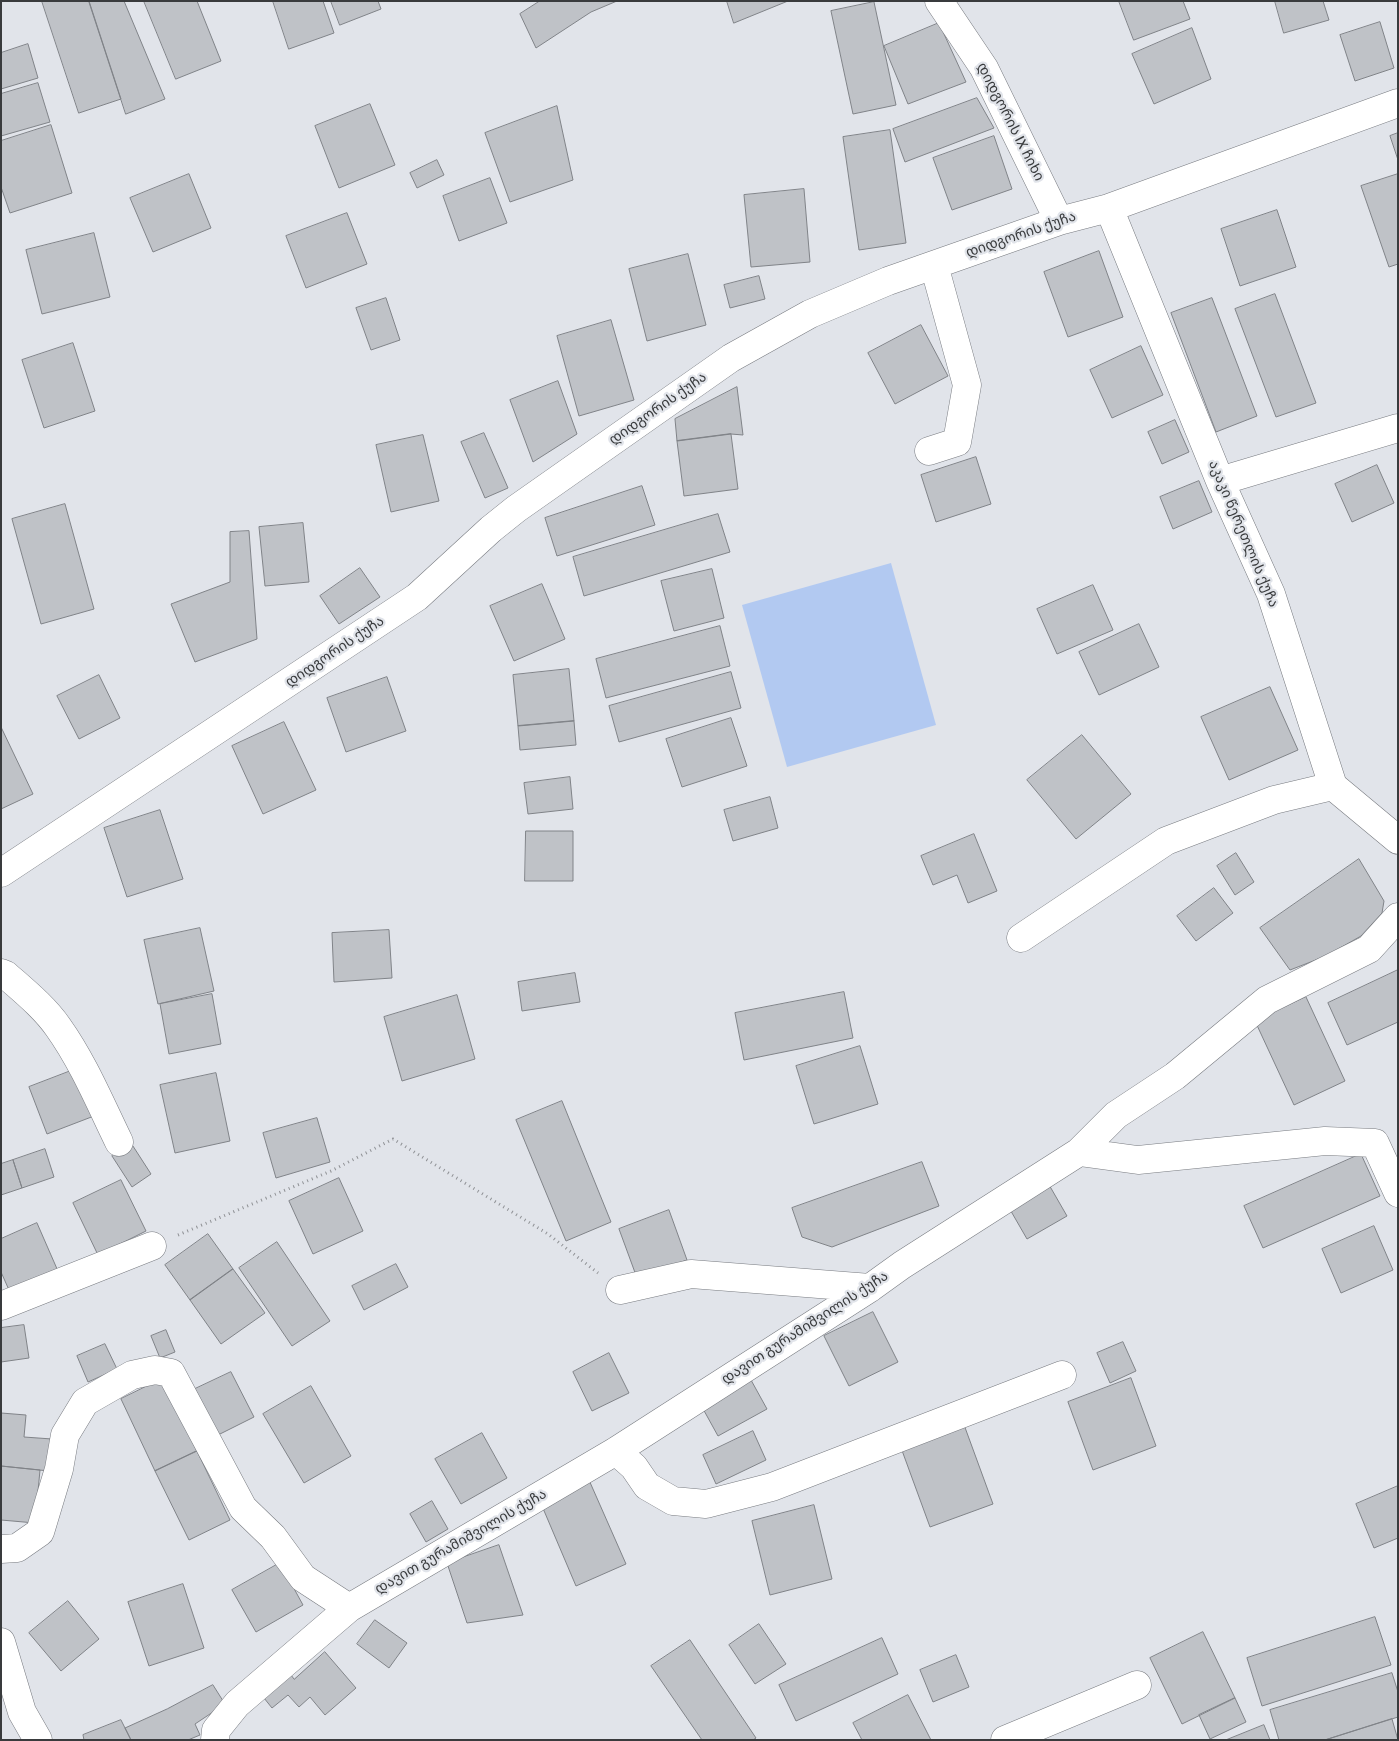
<!DOCTYPE html>
<html>
<head>
<meta charset="utf-8">
<style>
	body { margin:0 }
	#map { position:relative; width:1399px; height:1741px; overflow:hidden; background:#e1e4ea; font-family:Signika,sans-serif }
	canvas { display:block }
	.frame { position:absolute; inset:0; border:2px solid #393b3d; pointer-events:none }
</style>
</head>
<body>
<div id="map">
<canvas width="1399" height="1741"></canvas>
<div class="frame"></div>
</div>
<script>
const ctx = document.querySelector('canvas').getContext('2d');
ctx.lineJoin = 'round';
function fill(path, color) { ctx.fillStyle = color; ctx.fill(path, 'evenodd'); }
function trace(path, color, width, dash) { ctx.strokeStyle = color; ctx.lineWidth = width; ctx.lineCap = dash ? 'butt' : 'round'; ctx.setLineDash(dash || []); ctx.stroke(path); }
function write(font, color, halo, rows, align = 'center') {
  ctx.font = font + ' Signika,"Noto Sans Georgian",sans-serif'; ctx.lineWidth = 4.5; ctx.setLineDash([]); ctx.textBaseline = 'middle'; ctx.strokeStyle = halo; ctx.fillStyle = color; for (const [text, x, y, turn = 0] of rows) {
    ctx.save(); ctx.translate(x, y); ctx.rotate((+turn || 0) * Math.PI / 180); ctx.textAlign = isNaN(turn) ? turn : align; if (halo) ctx.strokeText(text, 0, 0); ctx.fillText(text, 0, 0); ctx.restore();
  }
}
const green = new Path2D(`
	M 891,563 L 936,725 L 787,767 L 742,605 Z`);
const building = new Path2D(`
	M 42,1 L 89,1 L 121,99 L 79,113 Z
	M 89,1 L 124,1 L 165,99 L 126,114 Z
	M 144,1 L 197,1 L 221,61 L 176,79 Z
	M 273,1 L 323,1 L 334,33 L 289,49 Z
	M 331,1 L 378,1 L 381,9 L 340,25 Z
	M 540,1 L 617,1 L 591,12 L 536,48 L 520,14 Z
	M 727,1 L 788,1 L 734,23 Z
	M 1119,1 L 1183,1 L 1190,19 L 1134,40 Z
	M 1275,1 L 1323,1 L 1329,20 L 1284,33 Z
	M 874,2 L 896,105 L 853,114 L 831,11 Z
	M 1380,22 L 1394,68 L 1355,81 L 1340,35 Z
	M 939,23 L 966,82 L 908,104 L 884,46 Z
	M 1192,28 L 1211,79 L 1154,104 L 1132,54 Z
	M 28,44 L 38,78 L 1,89 L 1,53 Z
	M 38,83 L 50,122 L 1,136 L 1,94 Z
	M 977,98 L 994,128 L 905,162 L 893,129 Z
	M 370,104 L 395,165 L 339,188 L 315,126 Z
	M 557,106 L 573,180 L 510,202 L 485,133 Z
	M 51,125 L 72,193 L 10,213 L 1,187 L 1,141 Z
	M 890,130 L 906,243 L 859,250 L 843,137 Z
	M 1398,133 L 1398,160 L 1390,136 Z
	M 994,136 L 1012,189 L 952,210 L 933,158 Z
	M 437,160 L 444,175 L 417,188 L 410,173 Z
	M 189,174 L 211,228 L 153,252 L 130,198 Z
	M 1398,174 L 1398,264 L 1389,267 L 1361,186 Z
	M 490,178 L 507,223 L 459,241 L 443,196 Z
	M 804,189 L 810,262 L 751,267 L 744,195 Z
	M 1277,210 L 1296,267 L 1240,286 L 1221,229 Z
	M 347,213 L 367,264 L 306,288 L 286,236 Z
	M 94,233 L 110,297 L 42,314 L 26,250 Z
	M 1099,251 L 1123,317 L 1068,337 L 1044,272 Z
	M 688,254 L 706,325 L 647,341 L 629,269 Z
	M 759,276 L 765,299 L 730,308 L 724,285 Z
	M 1275,294 L 1316,403 L 1276,417 L 1235,309 Z
	M 386,298 L 400,340 L 371,350 L 356,308 Z
	M 1212,298 L 1257,416 L 1216,432 L 1171,313 Z
	M 611,320 L 634,400 L 579,416 L 557,336 Z
	M 921,325 L 948,376 L 895,404 L 868,353 Z
	M 73,343 L 95,411 L 44,428 L 22,360 Z
	M 1141,346 L 1163,395 L 1112,418 L 1090,370 Z
	M 558,381 L 577,434 L 533,462 L 510,400 Z
	M 737,387 L 743,435 L 731,434 L 677,441 L 675,419 Z
	M 1175,420 L 1189,452 L 1162,464 L 1148,432 Z
	M 484,433 L 508,488 L 485,498 L 461,442 Z
	M 731,434 L 738,489 L 684,496 L 677,441 Z
	M 423,435 L 439,501 L 391,512 L 376,445 Z
	M 976,457 L 991,504 L 936,522 L 921,475 Z
	M 1377,465 L 1394,503 L 1352,522 L 1335,484 Z
	M 1199,481 L 1212,512 L 1173,529 L 1160,497 Z
	M 642,486 L 655,525 L 557,556 L 545,518 Z
	M 65,504 L 94,609 L 41,624 L 12,519 Z
	M 718,514 L 730,552 L 584,596 L 573,557 Z
	M 303,523 L 309,582 L 265,586 L 259,527 Z
	M 249,531 L 257,639 L 195,662 L 171,604 L 230,582 L 230,532 Z
	M 360,568 L 380,597 L 339,624 L 320,596 Z
	M 712,569 L 724,618 L 674,631 L 661,581 Z
	M 542,584 L 565,639 L 514,661 L 490,606 Z
	M 1093,585 L 1113,630 L 1057,654 L 1037,609 Z
	M 1139,624 L 1159,667 L 1099,695 L 1079,652 Z
	M 720,626 L 730,666 L 606,698 L 596,659 Z
	M 569,669 L 574,721 L 518,726 L 513,675 Z
	M 731,672 L 741,708 L 619,742 L 609,706 Z
	M 99,675 L 120,718 L 79,739 L 57,696 Z
	M 387,677 L 406,731 L 346,752 L 327,698 Z
	M 1270,687 L 1298,750 L 1229,780 L 1201,717 Z
	M 731,718 L 747,766 L 682,787 L 666,739 Z
	M 574,721 L 576,745 L 520,750 L 518,726 Z
	M 284,722 L 316,790 L 263,814 L 232,746 Z
	M 1,727 L 33,794 L 1,809 Z
	M 1082,735 L 1131,794 L 1076,839 L 1027,780 Z
	M 570,777 L 573,809 L 528,814 L 524,783 Z
	M 770,797 L 778,828 L 733,841 L 724,810 Z
	M 160,810 L 183,879 L 127,897 L 104,828 Z
	M 526,831 L 573,831 L 573,881 L 525,881 Z
	M 974,834 L 997,891 L 968,903 L 957,875 L 933,885 L 921,856 Z
	M 1236,853 L 1254,882 L 1235,895 L 1217,866 Z
	M 1359,859 L 1384,901 L 1382,913 L 1361,936 L 1326,956 L 1290,970 L 1260,928 Z
	M 1214,888 L 1233,913 L 1196,941 L 1177,916 Z
	M 200,928 L 214,991 L 158,1004 L 144,940 Z
	M 389,930 L 392,978 L 334,982 L 332,933 Z
	M 1398,970 L 1398,1022 L 1347,1045 L 1328,1003 Z
	M 575,973 L 580,1002 L 522,1011 L 518,982 Z
	M 844,992 L 853,1038 L 744,1060 L 735,1013 Z
	M 212,994 L 221,1044 L 169,1054 L 160,1004 Z
	M 457,995 L 475,1059 L 402,1081 L 384,1017 Z
	M 1306,997 L 1345,1081 L 1294,1105 L 1255,1021 Z
	M 860,1046 L 878,1104 L 814,1124 L 796,1066 Z
	M 76,1069 L 94,1116 L 47,1134 L 29,1087 Z
	M 216,1073 L 230,1141 L 175,1153 L 160,1085 Z
	M 562,1101 L 611,1222 L 566,1241 L 516,1120 Z
	M 317,1118 L 330,1162 L 276,1178 L 263,1133 Z
	M 131,1143 L 151,1174 L 132,1187 L 112,1156 Z
	M 45,1149 L 54,1177 L 22,1188 L 13,1160 Z
	M 1361,1154 L 1380,1196 L 1263,1248 L 1244,1206 Z
	M 13,1160 L 22,1188 L 1,1195 L 1,1164 Z
	M 922,1162 L 939,1206 L 832,1247 L 802,1237 L 792,1208 Z
	M 339,1178 L 363,1231 L 313,1254 L 289,1201 Z
	M 121,1180 L 146,1231 L 98,1255 L 73,1203 Z
	M 1048,1183 L 1067,1216 L 1027,1239 L 1008,1206 Z
	M 669,1210 L 687,1260 L 637,1278 L 619,1229 Z
	M 37,1223 L 61,1278 L 13,1299 L 1,1272 L 1,1239 Z
	M 1374,1226 L 1393,1270 L 1341,1293 L 1322,1249 Z
	M 208,1234 L 233,1269 L 190,1300 L 165,1265 Z
	M 277,1242 L 330,1321 L 292,1346 L 239,1268 Z
	M 396,1264 L 408,1287 L 364,1310 L 352,1286 Z
	M 233,1269 L 265,1313 L 221,1344 L 190,1300 Z
	M 873,1312 L 898,1362 L 849,1386 L 824,1336 Z
	M 24,1325 L 29,1358 L 1,1362 L 1,1328 Z
	M 166,1330 L 175,1352 L 160,1358 L 151,1336 Z
	M 1123,1342 L 1136,1371 L 1110,1383 L 1097,1353 Z
	M 105,1344 L 117,1369 L 88,1382 L 77,1356 Z
	M 609,1353 L 629,1393 L 592,1411 L 573,1372 Z
	M 231,1372 L 254,1417 L 218,1435 L 195,1389 Z
	M 1131,1378 L 1156,1446 L 1093,1470 L 1068,1402 Z
	M 162,1379 L 197,1451 L 155,1471 L 121,1399 Z
	M 751,1380 L 767,1409 L 718,1436 L 702,1407 Z
	M 311,1386 L 351,1456 L 304,1483 L 263,1414 Z
	M 1,1413 L 26,1415 L 24,1437 L 52,1439 L 49,1471 L 1,1466 Z
	M 963,1422 L 993,1504 L 930,1527 L 900,1445 Z
	M 753,1431 L 766,1460 L 716,1484 L 703,1455 Z
	M 482,1433 L 507,1478 L 461,1504 L 435,1459 Z
	M 197,1451 L 230,1520 L 189,1540 L 155,1471 Z
	M 1,1466 L 40,1470 L 35,1523 L 1,1520 Z
	M 589,1480 L 626,1564 L 576,1586 L 542,1506 Z
	M 1398,1486 L 1398,1538 L 1374,1548 L 1356,1504 Z
	M 432,1501 L 448,1529 L 426,1542 L 410,1514 Z
	M 814,1505 L 832,1579 L 770,1595 L 752,1521 Z
	M 499,1545 L 523,1615 L 467,1623 L 447,1563 Z
	M 280,1563 L 303,1605 L 256,1632 L 232,1590 Z
	M 183,1584 L 204,1648 L 149,1666 L 128,1602 Z
	M 68,1601 L 99,1639 L 61,1671 L 29,1633 Z
	M 1375,1617 L 1391,1665 L 1262,1706 L 1247,1658 Z
	M 375,1620 L 407,1643 L 389,1668 L 357,1644 Z
	M 759,1624 L 786,1664 L 755,1684 L 729,1645 Z
	M 1203,1632 L 1235,1698 L 1182,1724 L 1150,1658 Z
	M 882,1638 L 898,1674 L 796,1721 L 779,1685 Z
	M 690,1640 L 756,1738 L 753,1740 L 702,1740 L 651,1666 Z
	M 325,1652 L 356,1688 L 325,1715 L 310,1697 L 299,1707 L 288,1695 L 272,1708 L 264,1698 L 291,1675 L 294,1679 Z
	M 956,1655 L 969,1687 L 933,1702 L 920,1670 Z
	M 1392,1673 L 1398,1692 L 1398,1717 L 1325,1740 L 1279,1740 L 1270,1710 Z
	M 213,1685 L 225,1704 L 195,1724 L 200,1735 L 188,1740 L 131,1740 L 125,1728 L 167,1709 Z
	M 908,1695 L 931,1740 L 862,1740 L 853,1723 Z
	M 1235,1698 L 1246,1722 L 1210,1739 L 1199,1715 Z
	M 1392,1719 L 1398,1740 L 1325,1740 Z
	M 121,1720 L 131,1740 L 84,1740 L 83,1735 Z
	M 1264,1725 L 1270,1740 L 1226,1740 Z`);
const path = new Path2D(`
	M 178,1235 L 331,1171 L 393,1139 L 548,1234 L 598,1273`);
const minor = new Path2D(`
	M 939,1 L 984,68 L 1059,221
	M 1109,208 L 1220,481 L 1271,594 L 1333,786 L 1398,840
	M 929,451 L 957,442 L 967,385 L 934,265
	M 1220,481 L 1398,428
	M 1,873 L 417,597 L 491,529 L 516,509 L 731,358 L 810,314 L 888,281 L 1059,221 L 1109,208 L 1398,103
	M 1021,938 L 1166,841 L 1274,800 L 1333,786
	M 1,973 L 6,975 C 24,991 44,1007 58,1027 C 83,1062 100,1103 119,1142
	M 1079,1152 L 1138,1160 L 1325,1141 L 1375,1143 L 1398,1193
	M 620,1290 L 691,1274 L 870,1288
	M 1,1306 L 152,1246
	M 616,1451 L 634,1467 L 647,1486 L 673,1501 L 706,1504 L 772,1487 L 1062,1375
	M 1,1549 L 17,1548 L 40,1532 L 59,1469 L 65,1435 L 85,1402 L 132,1375 L 155,1370 L 171,1373 L 243,1508 L 273,1537 L 303,1578 L 349,1608
	M 1,1642 L 22,1712 L 38,1740
	M 215,1740 L 216,1730 L 237,1704 L 349,1608 L 616,1451 L 870,1288 L 902,1265 L 1079,1152 L 1116,1115 L 1175,1076 L 1267,1000 L 1369,949 L 1398,917
	M 1005,1740 L 1137,1685`);
const streetNames = [
	["დიდგორის IX ჩიხი",1010,122,63],
	["დიდგორის ქუჩა",1021,235,-19],
	["დიდგორის ქუჩა",658,409,-35],
	["აკაკი წერეთლის ქუჩა",1243,534,67],
	["დიდგორის ქუჩა",335,652,-34],
	["დავით გურამიშვილის ქუჩა",805,1328,-33],
	["დავით გურამიშვილის ქუჩა",461,1542,-30]
];
fill(green, '#b2c9f1');
fill(building, '#bfc2c7');
trace(building, '#808388', 1);
trace(minor, '#787b80', 29);
trace(path, '#8f9195', 3, [1, 4]);
trace(minor, '#fff', 28);
write('14px', '#393b3d', '#e1e4ea', streetNames);
</script>
</body>
</html>
